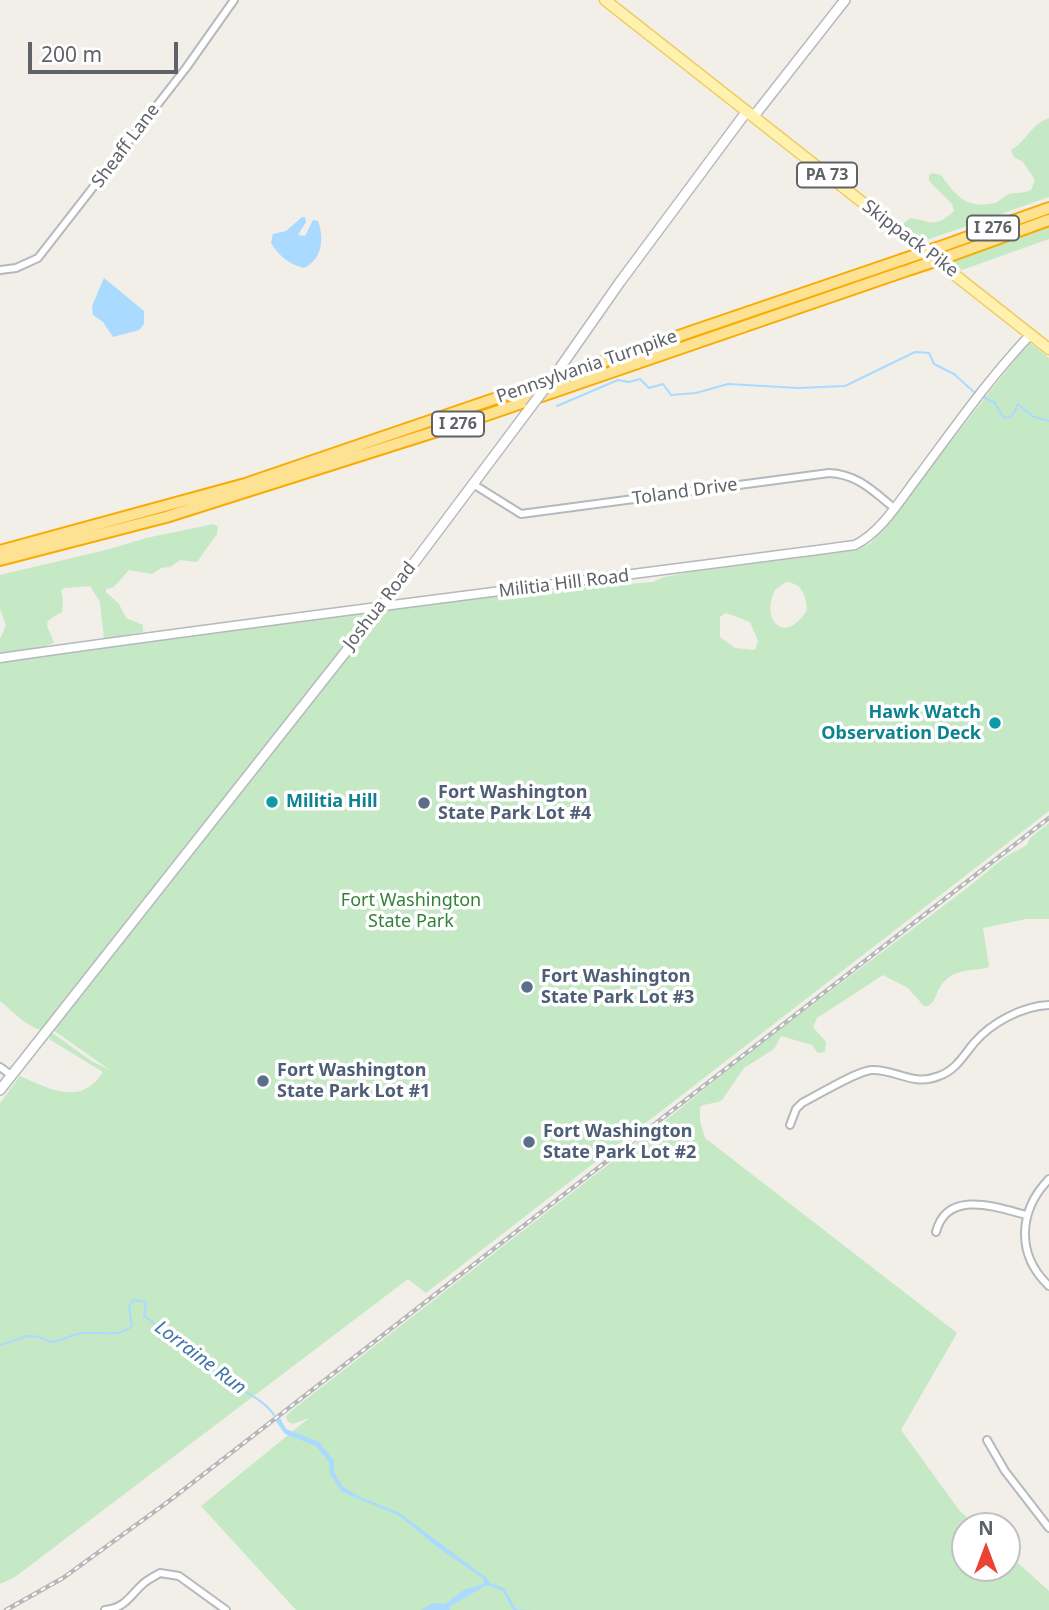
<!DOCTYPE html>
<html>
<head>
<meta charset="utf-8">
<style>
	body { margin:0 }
	#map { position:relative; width:1049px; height:1610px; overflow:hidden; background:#f1efe8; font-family:"Noto Sans",sans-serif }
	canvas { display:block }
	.north { position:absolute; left:951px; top:1512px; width:70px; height:70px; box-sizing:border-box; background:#fff; border:2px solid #bfc1c3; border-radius:50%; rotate:0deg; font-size:19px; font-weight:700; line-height:28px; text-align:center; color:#5f6368 }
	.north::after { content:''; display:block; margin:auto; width:24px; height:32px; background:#ea4335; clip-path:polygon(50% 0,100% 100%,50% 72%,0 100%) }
	.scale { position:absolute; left:28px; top:42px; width:150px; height:32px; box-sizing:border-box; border:4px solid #5f6368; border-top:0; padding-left:9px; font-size:21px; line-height:24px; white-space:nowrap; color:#5f6368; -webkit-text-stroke:5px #fff; paint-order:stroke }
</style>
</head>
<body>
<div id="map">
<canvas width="1049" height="1610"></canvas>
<div class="north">N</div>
<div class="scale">200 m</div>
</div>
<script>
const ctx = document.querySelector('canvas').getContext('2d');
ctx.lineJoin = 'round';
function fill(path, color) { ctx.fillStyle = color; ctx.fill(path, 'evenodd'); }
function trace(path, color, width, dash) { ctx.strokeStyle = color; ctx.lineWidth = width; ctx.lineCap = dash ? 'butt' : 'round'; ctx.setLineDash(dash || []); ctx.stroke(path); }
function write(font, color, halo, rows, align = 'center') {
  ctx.font = font + ' "Noto Sans",sans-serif'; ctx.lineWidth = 7; ctx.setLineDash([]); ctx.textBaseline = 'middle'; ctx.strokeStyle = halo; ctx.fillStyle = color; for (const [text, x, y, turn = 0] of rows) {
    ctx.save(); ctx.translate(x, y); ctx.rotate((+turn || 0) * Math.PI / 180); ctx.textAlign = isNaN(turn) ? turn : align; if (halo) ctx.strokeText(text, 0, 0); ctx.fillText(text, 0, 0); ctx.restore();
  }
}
const green = new Path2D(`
	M 1049,118 L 1049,197 L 924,241 L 904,226 L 904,223 L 910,218 C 932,221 934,229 954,211 L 952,204 L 929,181 L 929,175 L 932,173 L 941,175 C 957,197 966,209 995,203 C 1001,201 1003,196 1009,194 C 1016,192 1023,194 1031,190 L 1035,180 L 1023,162 L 1014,157 L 1011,150 C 1027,141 1029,126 1049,118 Z
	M 1049,226 L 1049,239 L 962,270 L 955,268 L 952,263 L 972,253 Z
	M 1029,342 L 1049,358 L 1049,811 L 426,1293 L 408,1279 L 15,1577 L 0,1584 L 0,1103 L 20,1076 C 50,1089 81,1107 103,1072 L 49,1039 L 51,1034 L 54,1034 L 93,1062 L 110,1070 L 53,1030 C 30,1033 17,1014 0,1001 L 0,662 L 203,633 L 537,591 L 653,582 L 664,577 L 697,571 L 858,550 L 871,543 ZM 786,582 C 802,583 806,595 807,610 C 784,647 760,619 775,590 ZM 726,613 L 750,622 L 758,641 L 755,650 L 735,648 L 720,637 L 720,617 Z
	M 214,524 L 218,527 L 217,534 L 197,562 L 180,560 L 170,567 L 161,568 L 152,574 L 129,570 L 114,587 L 106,589 L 106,592 L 119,604 L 126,618 L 143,625 L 143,632 L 104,639 L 100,602 L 90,586 L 64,588 L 61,591 L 63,598 L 62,612 C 40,624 47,622 54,643 L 40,648 L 0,654 L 0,639 L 6,625 L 0,609 L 0,575 L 110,549 L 146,538 Z
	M 1049,823 L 1049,919 L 1026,919 L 983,928 L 989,966 L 987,968 C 969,971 951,969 940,987 C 935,995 937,1000 928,1006 L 924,1006 L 908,988 L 883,975 L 817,1018 L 813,1027 L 826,1042 L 825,1052 L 818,1053 L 812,1045 L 781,1036 L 774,1049 L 744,1068 L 722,1100 C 715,1105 707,1102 700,1107 L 700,1121 L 705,1138 L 957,1333 L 901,1430 L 959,1510 L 976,1526 L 965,1526 L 965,1568 L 1007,1568 L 1007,1553 L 1049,1591 L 1049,1610 L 296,1610 L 201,1506 L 309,1418 L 293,1424 L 287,1421 L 286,1416 L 291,1411 L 676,1112 L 755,1048 L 971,885 L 1005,857 L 1027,845 L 1030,838 Z`);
const water = new Path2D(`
	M 302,217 L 305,217 L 306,222 L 298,235 L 305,236 L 313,220 L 318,221 C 324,238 323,259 304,268 C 290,265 278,255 271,243 L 273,234 L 286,231 Z
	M 104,278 L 144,311 L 144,324 L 139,330 L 113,337 L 103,322 L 93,315 L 92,306 Z
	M 280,1418 L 286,1429 L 319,1442 L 334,1461 L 334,1472 L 343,1487 L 360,1497 L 398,1512 L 487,1578 L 490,1583 L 504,1588 L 516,1609 L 531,1610 L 513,1610 L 503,1591 L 487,1585 L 454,1604 L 449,1607 L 450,1610 L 421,1610 L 433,1603 L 445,1604 L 464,1590 L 483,1584 L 484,1579 L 440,1549 L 398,1515 L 342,1492 L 330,1474 L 329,1462 L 316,1446 L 285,1434 L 275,1420 Z`);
const stream = new Path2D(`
	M 983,397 L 995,403 L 1003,417 L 1007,418 L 1012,416 L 1018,404 L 1032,416 L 1049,421
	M 557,406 L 618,380 L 629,382 L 640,379 L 649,388 L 663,384 L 671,395 L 696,393 L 728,384 L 799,388 L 845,386 L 915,352 L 929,353 L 934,364 L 954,374 L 975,393
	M 0,1345 C 24,1339 26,1330 51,1342 C 62,1341 72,1334 83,1333 C 100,1331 118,1338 132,1326 L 129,1306 L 133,1300 L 146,1302 L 144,1316 C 171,1335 195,1357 222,1377 C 239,1390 263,1398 274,1415`);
const minor = new Path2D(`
	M 0,270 L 16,268 L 38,258 L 186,68 L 234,0
	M 473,484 L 521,514 L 829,473 C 857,474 873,491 894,508
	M 0,1067 L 11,1075
	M 790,1125 L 796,1109 L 802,1103 C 818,1095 855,1072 871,1070 C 894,1068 912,1087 939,1076 C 956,1070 963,1056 974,1043 C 991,1023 1022,1006 1049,1005
	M 1049,1179 C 1018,1211 1016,1255 1049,1286
	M 936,1232 C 947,1189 996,1207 1026,1215
	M 987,1440 L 1005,1471 L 1049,1528
	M 105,1610 C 126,1608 130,1595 144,1583 C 149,1579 155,1576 160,1573 L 179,1576 L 226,1610`);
const tertiary = new Path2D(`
	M 0,658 C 285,617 570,583 855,545 C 882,532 902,497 920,474 C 955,427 990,377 1031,334`);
const secondary = new Path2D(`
	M 754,116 L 845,0
	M 555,375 L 620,282 L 747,111
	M 0,1090 L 381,607 L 530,408`);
const primary = new Path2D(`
	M 605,0 L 1049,349`);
const motorway = new Path2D(`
	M 937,248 L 1049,208
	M 947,257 L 1049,220
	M 0,551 L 245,484 L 901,260
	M 0,560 L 166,517 L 475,419 L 911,269`);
const rail = new Path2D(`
	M 6,1610 L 63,1578 L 169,1501 L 1049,818`);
const secondaryBridge = new Path2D(`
	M 530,408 L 555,375`);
const motorwayBridge = new Path2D(`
	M 901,260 L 937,248
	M 911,269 L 947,257`);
const markers = [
	[995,723,7,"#0f9aa8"],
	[272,802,7,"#0f9aa8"],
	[424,803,7,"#5c6f8a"],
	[527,987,7,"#5c6f8a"],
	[263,1081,7,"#5c6f8a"],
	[529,1142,7,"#5c6f8a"]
];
const shields = [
	[827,175,60],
	[993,228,52],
	[458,424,52]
];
const shieldNames = [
	["PA 73",827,175],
	["I 276",993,228],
	["I 276",458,424]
];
const streetNames = [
	["Sheaff Lane",126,146,-53],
	["Skippack Pike",910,239,37],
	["Pennsylvania Turnpike",587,367,-19],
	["Toland Drive",685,492,-8],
	["Militia Hill Road",564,584,-7],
	["Joshua Road",380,606,-52]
];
const cultureNames = [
	["Hawk Watch",981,713],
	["Observation Deck",981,734],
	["Militia Hill",286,802,"left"]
];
const serviceNames = [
	["Fort Washington",438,793],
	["State Park Lot #4",438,814],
	["Fort Washington",541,977],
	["State Park Lot #3",541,998],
	["Fort Washington",277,1071],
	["State Park Lot #1",277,1092],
	["Fort Washington",543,1132],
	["State Park Lot #2",543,1153]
];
const parkNames = [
	["Fort Washington",411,901],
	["State Park",411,922]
];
const waterNames = [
	["Lorraine Run",200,1358,37]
];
fill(green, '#c5e8c5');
fill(water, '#aadaff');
trace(stream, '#aadaff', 2);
trace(minor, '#b5b8bc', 10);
trace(tertiary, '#b5b8bc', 11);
trace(secondary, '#b6babf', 12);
trace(primary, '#f2c960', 13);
trace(motorway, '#f9ab00', 14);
trace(minor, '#fff', 6);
trace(tertiary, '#fff', 8);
trace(secondary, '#fff', 9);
trace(primary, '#fff2af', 10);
trace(motorway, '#fde293', 10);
trace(rail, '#b6b7b8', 4.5);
trace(rail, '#fff', 2, [5]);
trace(secondaryBridge, '#b6babf', 12, []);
trace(motorwayBridge, '#f9ab00', 14, []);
trace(secondaryBridge, '#fff', 9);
trace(motorwayBridge, '#fde293', 10);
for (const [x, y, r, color] of markers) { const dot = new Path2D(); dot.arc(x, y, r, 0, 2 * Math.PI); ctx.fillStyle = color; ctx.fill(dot); trace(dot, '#fff', 2.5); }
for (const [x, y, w] of shields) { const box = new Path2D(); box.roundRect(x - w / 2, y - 12.5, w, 25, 5); ctx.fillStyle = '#fff'; ctx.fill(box); trace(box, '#5f6368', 2); }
write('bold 16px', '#5f6368', null, shieldNames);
write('18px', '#5f6368', '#fff', streetNames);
write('bold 18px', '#0d838f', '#fff', cultureNames, 'right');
write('bold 18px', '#4e5e75', '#fff', serviceNames, 'left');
write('18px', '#348238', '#fff', parkNames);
write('italic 19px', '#4174aa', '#fff', waterNames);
</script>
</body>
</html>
